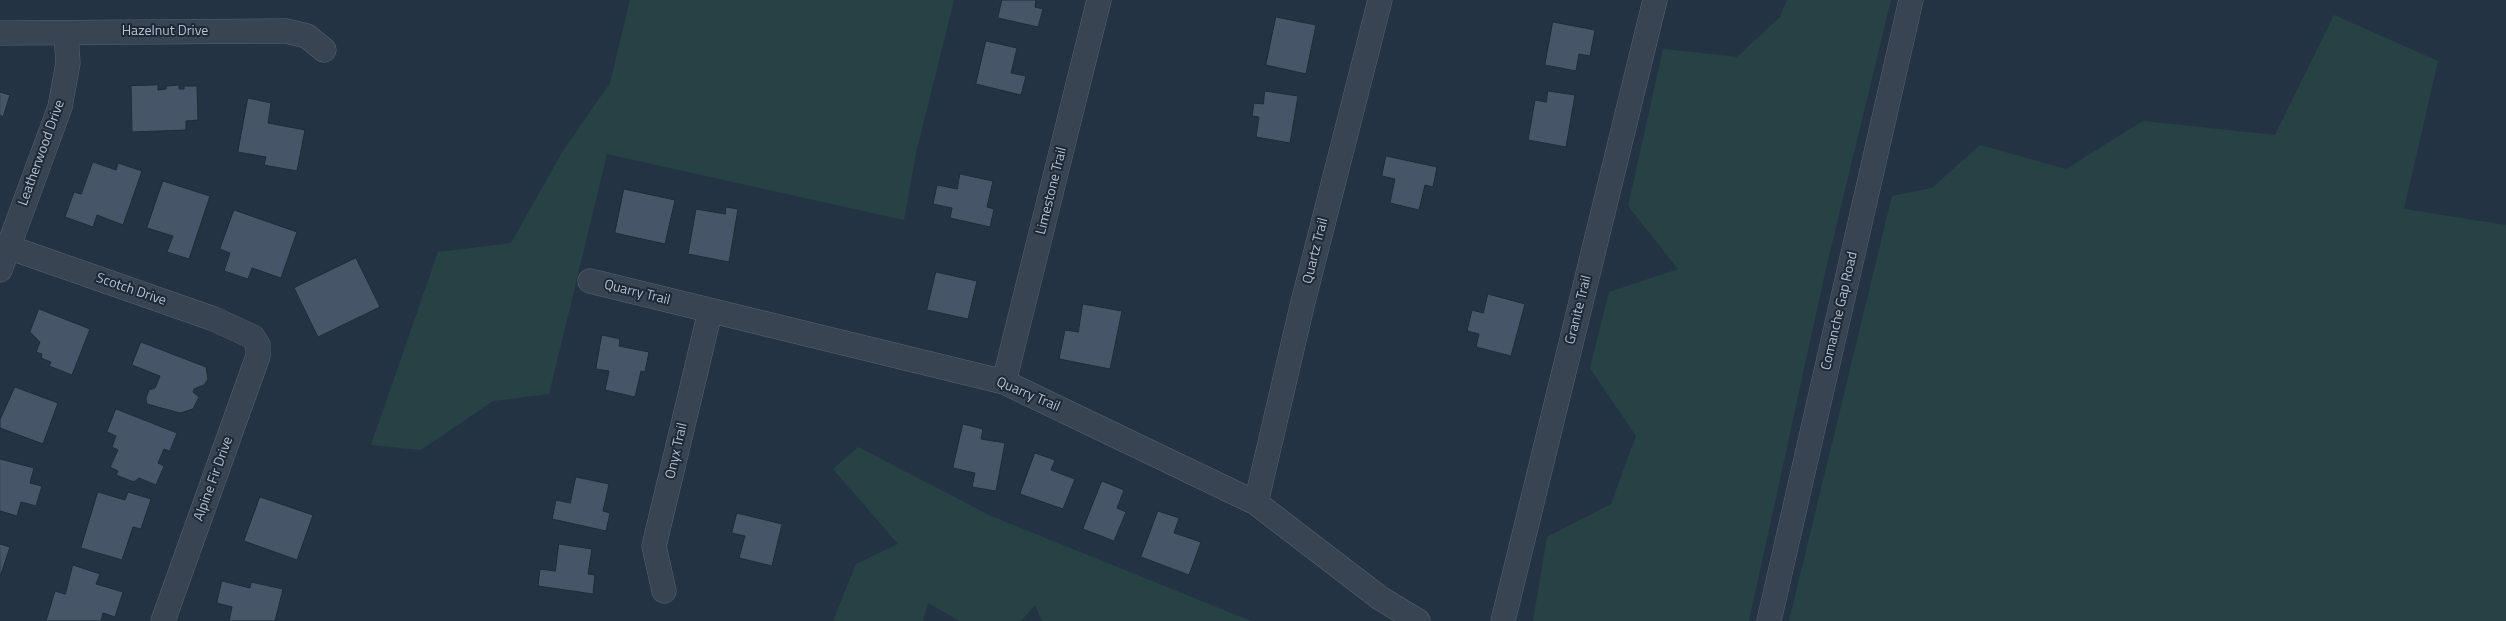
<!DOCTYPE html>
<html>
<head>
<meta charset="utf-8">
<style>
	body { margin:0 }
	canvas { display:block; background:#243343 }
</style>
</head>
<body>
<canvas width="2506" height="621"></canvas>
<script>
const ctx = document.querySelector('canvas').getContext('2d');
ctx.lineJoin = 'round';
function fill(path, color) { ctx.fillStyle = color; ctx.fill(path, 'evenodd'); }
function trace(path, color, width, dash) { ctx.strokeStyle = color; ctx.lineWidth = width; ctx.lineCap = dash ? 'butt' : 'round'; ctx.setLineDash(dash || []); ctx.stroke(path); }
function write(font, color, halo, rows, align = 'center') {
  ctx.font = font + ' "Titillium Web",sans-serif'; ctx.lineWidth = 4; ctx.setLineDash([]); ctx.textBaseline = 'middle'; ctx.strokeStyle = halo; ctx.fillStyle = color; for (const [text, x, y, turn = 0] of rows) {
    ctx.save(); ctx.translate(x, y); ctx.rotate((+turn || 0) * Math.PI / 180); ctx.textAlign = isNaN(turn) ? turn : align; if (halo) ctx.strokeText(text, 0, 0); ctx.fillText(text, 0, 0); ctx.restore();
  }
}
const green = new Path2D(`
	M 630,0 L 954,0 L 916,153 L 904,220 L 607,154 L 549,394 L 493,401 L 421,450 L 371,445 L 438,252 L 511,243 L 563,151 L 610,83 Z
	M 1787,0 L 1891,0 L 1826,268 L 1749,621 L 1533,621 L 1547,537 L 1611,504 L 1636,436 L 1590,368 L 1609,292 L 1678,269 L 1628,206 L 1663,49 L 1737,57 L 1780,17 Z
	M 2334,15 L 2438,61 L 2404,209 L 2506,225 L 2506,621 L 1789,621 L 1892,196 L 1932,188 L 1980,145 L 2066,169 L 2143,121 L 2275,135 Z
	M 858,447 L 991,516 L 1251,621 L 1042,621 L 1035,605 L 1021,621 L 960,621 L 928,603 L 923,621 L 833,621 L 856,564 L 898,544 L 833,469 Z`);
const building = new Path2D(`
	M 1002,0 L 1036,0 L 1035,7 L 1043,9 L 1038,27 L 998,18 Z
	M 1276,17 L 1316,25 L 1306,74 L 1266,65 Z
	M 1553,22 L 1595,30 L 1590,56 L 1579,54 L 1576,71 L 1545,65 Z
	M 986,41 L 1017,48 L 1011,73 L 1026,76 L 1021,95 L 976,84 Z
	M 158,85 L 158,90 L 166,89 L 166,86 L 179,85 L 179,89 L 184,89 L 184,86 L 197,86 L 198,120 L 186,121 L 186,130 L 132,132 L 131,86 Z
	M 1265,91 L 1298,96 L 1290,143 L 1256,137 L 1259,117 L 1252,116 L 1254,103 L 1263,104 Z
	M 1548,91 L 1575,95 L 1566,147 L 1528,140 L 1535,100 L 1546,102 Z
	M 0,92 L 10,95 L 3,117 L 0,115 Z
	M 248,98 L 271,103 L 268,123 L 305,130 L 297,171 L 264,165 L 266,157 L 238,152 Z
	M 1386,156 L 1437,167 L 1433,187 L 1425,185 L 1419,210 L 1390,203 L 1395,179 L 1382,176 Z
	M 93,162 L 116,170 L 118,163 L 142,171 L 123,225 L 97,215 L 93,227 L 65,217 L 74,192 L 81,194 Z
	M 960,174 L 993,181 L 987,207 L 994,209 L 990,227 L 950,218 L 952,208 L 933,204 L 937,185 L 957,189 Z
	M 163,181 L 210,196 L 189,259 L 167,252 L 173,236 L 147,228 Z
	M 624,189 L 675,200 L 665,244 L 615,233 Z
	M 726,207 L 738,209 L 729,262 L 688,254 L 696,209 L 725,214 Z
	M 234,210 L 297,232 L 281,278 L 252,268 L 248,279 L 224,271 L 230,253 L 220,249 Z
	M 356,258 L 380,307 L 318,337 L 294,288 Z
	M 936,272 L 977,281 L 968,319 L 927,310 Z
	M 1488,294 L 1525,304 L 1511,356 L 1476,347 L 1479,334 L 1467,331 L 1472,310 L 1483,313 Z
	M 1083,304 L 1122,311 L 1110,369 L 1059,359 L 1065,330 L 1078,332 Z
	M 39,309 L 90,329 L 72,375 L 49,366 L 51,362 L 41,358 L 42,354 L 36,352 L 40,342 L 30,332 Z
	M 602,335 L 620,339 L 619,346 L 649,352 L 645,372 L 641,371 L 635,397 L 605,390 L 609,371 L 596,369 Z
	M 141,342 L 206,367 L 208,379 L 204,385 L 194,389 L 193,392 L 199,397 L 193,409 L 180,413 L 147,404 L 146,398 L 149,390 L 155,388 L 160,376 L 132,365 Z
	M 15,387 L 58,403 L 43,444 L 0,428 L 0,420 Z
	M 116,409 L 177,433 L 170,451 L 164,449 L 158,463 L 164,466 L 156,485 L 139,478 L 134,482 L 116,475 L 118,471 L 110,467 L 118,450 L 112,447 L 116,436 L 107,432 Z
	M 963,424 L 983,429 L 981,439 L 1005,443 L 996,491 L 972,487 L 975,473 L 953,468 Z
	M 1035,453 L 1055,460 L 1051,470 L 1075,479 L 1063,509 L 1020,494 Z
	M 0,459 L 34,468 L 30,483 L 42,486 L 36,506 L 21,502 L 17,516 L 0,511 Z
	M 576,477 L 609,484 L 603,511 L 610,513 L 606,531 L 552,519 L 556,500 L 570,503 Z
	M 1102,481 L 1124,490 L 1117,508 L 1126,512 L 1114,541 L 1083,529 Z
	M 98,492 L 125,500 L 128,492 L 151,499 L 141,529 L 133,527 L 122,560 L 81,548 Z
	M 260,497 L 313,515 L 297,560 L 244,541 Z
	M 1158,511 L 1179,518 L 1174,533 L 1201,542 L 1189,575 L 1141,557 Z
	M 737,513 L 782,524 L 772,566 L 739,558 L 745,536 L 732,533 Z
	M 0,544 L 10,547 L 0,577 Z
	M 559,544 L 592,549 L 588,574 L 595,575 L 593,594 L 538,586 L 540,569 L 555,571 Z
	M 73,565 L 100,574 L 96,584 L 123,592 L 115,617 L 103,613 L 101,621 L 46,621 L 55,591 L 65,594 Z
	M 222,581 L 250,588 L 251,582 L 283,589 L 275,621 L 229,621 L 232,607 L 217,603 Z`);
const minor = new Path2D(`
	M 0,33 L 286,31 L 307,36 L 324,50
	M 8,247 L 214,319 L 253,337 L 258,345 L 258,356 L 163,621
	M 0,270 L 60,107 L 68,63 L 66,33
	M 590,281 L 1004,382 L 1256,503 L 1380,598 L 1418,621
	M 1004,382 L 1099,0
	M 1256,503 L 1302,306 L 1380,0
	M 664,591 L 654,546 L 710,312
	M 1503,621 L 1655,0
	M 1769,621 L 1911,0`);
const streetNames = [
	["Hazelnut Drive",165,32],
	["Leatherwood Drive",42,153,-70],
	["Limestone Trail",1052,191,-76],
	["Quartz Trail",1316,251,-76],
	["Scotch Drive",131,290,19],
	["Quarry Trail",637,293,14],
	["Granite Trail",1579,310,-76],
	["Comanche Gap Road",1840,311,-77],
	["Quarry Trail",1028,395,23],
	["Onyx Trail",677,451,-77],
	["Alpine Fir Drive",214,479,-70]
];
fill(green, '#264244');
fill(building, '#465567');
trace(building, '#1f2b39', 1);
trace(minor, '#57626f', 25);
trace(minor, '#394452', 24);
write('14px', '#b6bfcc', '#1d2938', streetNames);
</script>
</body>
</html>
